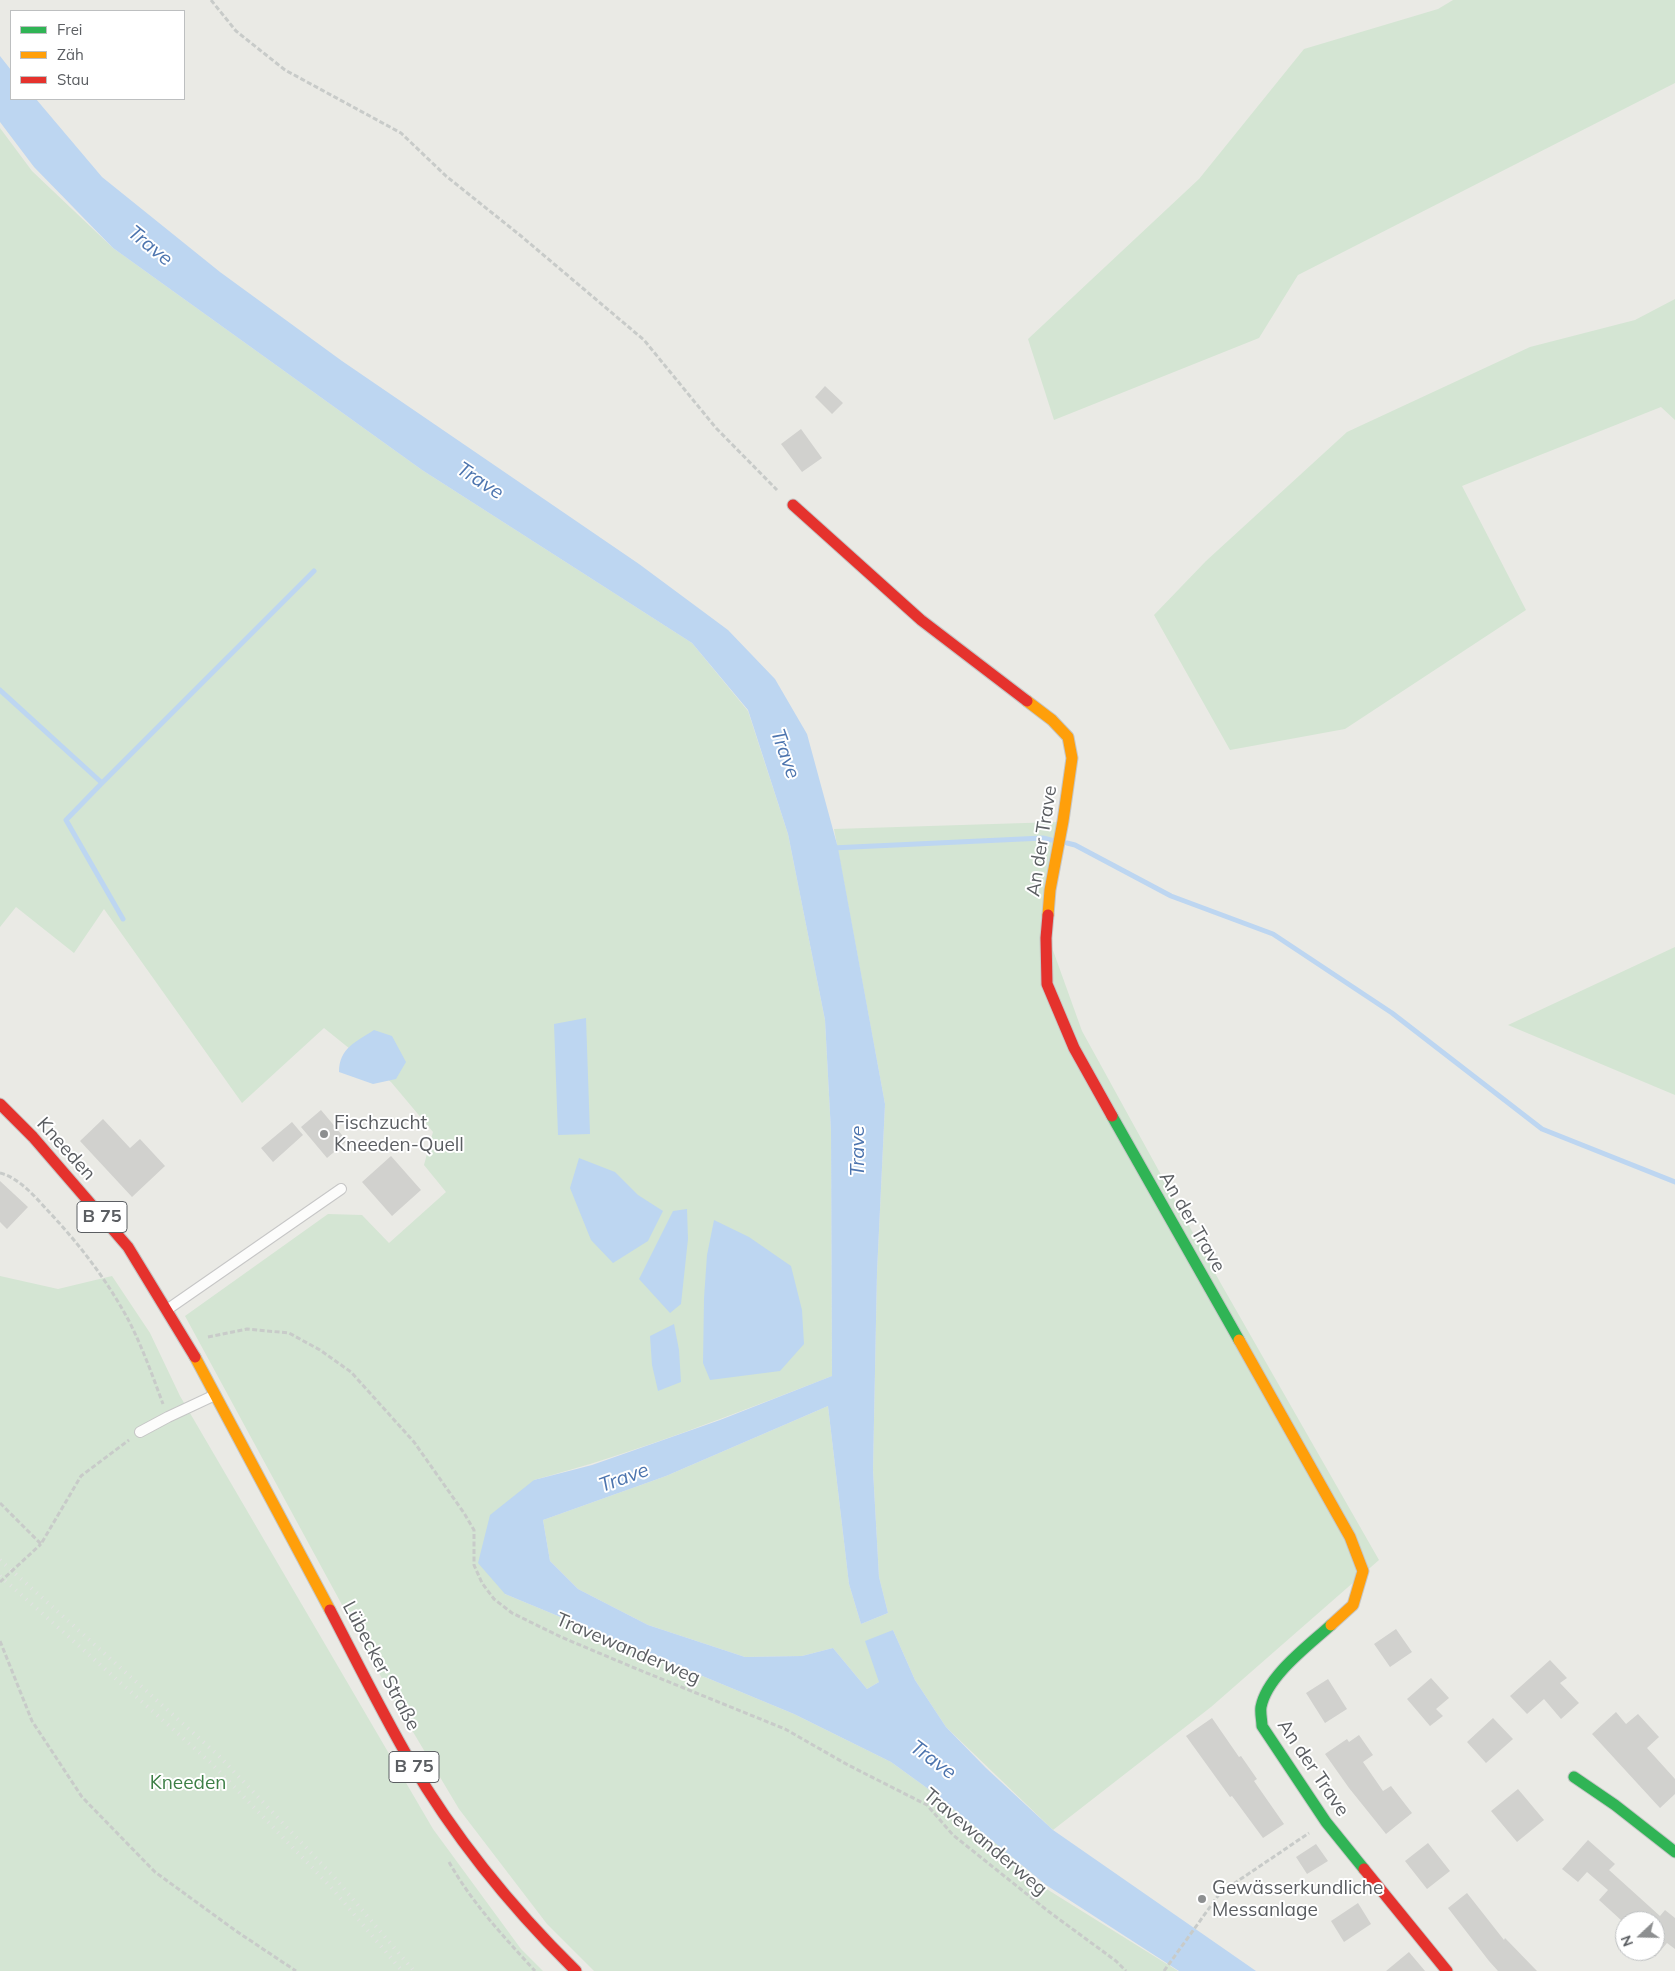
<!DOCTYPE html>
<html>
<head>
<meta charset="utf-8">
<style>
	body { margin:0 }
	#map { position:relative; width:1675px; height:1971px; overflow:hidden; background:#eaeae5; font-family:Mulish,sans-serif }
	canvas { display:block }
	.legend { position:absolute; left:10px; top:10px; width:175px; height:90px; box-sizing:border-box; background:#fff; border:1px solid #bdbfc0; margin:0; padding:6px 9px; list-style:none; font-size:15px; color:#5b5e62 }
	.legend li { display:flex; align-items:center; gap:10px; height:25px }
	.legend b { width:25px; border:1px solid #bdbfc0 }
	.north { position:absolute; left:1615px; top:1911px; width:50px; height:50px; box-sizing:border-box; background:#fff; border:1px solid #bdbfc0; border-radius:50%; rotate:249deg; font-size:14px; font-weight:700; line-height:20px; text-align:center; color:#5b5e62 }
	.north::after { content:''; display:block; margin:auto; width:18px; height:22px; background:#8d8f90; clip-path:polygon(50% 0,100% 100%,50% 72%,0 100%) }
</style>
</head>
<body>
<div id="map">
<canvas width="1675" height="1971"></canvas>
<ul class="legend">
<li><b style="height:6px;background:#30b455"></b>Frei</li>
<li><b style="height:6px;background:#ff9f0a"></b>Zäh</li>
<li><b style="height:6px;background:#e5322d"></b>Stau</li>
</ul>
<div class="north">N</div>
</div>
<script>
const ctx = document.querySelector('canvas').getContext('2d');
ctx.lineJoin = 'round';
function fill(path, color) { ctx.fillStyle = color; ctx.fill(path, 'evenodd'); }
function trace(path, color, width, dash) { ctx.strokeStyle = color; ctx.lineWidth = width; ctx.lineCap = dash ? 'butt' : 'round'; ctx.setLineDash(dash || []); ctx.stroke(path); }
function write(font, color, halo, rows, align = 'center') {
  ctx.font = font + ' Mulish,sans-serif'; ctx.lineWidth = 4; ctx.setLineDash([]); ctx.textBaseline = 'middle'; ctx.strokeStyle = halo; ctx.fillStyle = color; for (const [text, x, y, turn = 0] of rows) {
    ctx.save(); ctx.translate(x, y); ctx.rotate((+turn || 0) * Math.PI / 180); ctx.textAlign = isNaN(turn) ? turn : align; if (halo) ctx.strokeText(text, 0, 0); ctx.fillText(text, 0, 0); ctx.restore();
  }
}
const green = new Path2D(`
	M 1453,0 L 1675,0 L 1675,83 L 1298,275 L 1259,338 L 1054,420 L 1028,339 L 1199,179 L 1304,49 L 1438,9 Z
	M 0,128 L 32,171 L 113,248 L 422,470 L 692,643 L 748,711 L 788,834 L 825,1020 L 831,1132 L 832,1376 C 734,1414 636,1453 534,1480 L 505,1594 L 794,1714 L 891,1762 L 938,1796 L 999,1845 L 1045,1888 L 1178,1971 L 594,1971 L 547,1924 L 459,1809 L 391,1695 L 185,1316 L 328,1214 L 362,1215 L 389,1243 L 446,1192 L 424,1165 L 433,1132 L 391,1082 L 324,1028 L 242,1103 L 104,909 L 74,953 L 16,907 L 0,927 Z
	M 1675,299 L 1675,420 L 1661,407 L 1462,486 L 1526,610 L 1345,729 L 1230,750 L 1154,615 L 1206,561 L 1347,432 L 1530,347 L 1635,320 Z
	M 1057,822 L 1050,942 L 1082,1031 L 1220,1282 L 1379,1560 L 1211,1707 L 1053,1830 L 946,1727 L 915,1680 L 893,1630 L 879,1682 L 867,1689 L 833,1648 L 802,1656 L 745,1657 L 648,1625 L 578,1589 L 550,1561 L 543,1520 L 666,1476 L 828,1406 L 849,1584 L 861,1624 L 888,1613 L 879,1577 L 873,1470 L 877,1272 L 885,1104 L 834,829 Z
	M 1675,947 L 1675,1095 L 1508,1025 Z
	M 0,1276 L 58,1289 L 112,1276 L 150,1333 L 180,1396 L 433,1829 L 521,1949 L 543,1971 L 0,1971 Z`);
const water = new Path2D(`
	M 0,56 L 11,70 L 11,99 L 36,99 L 102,177 L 220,272 L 342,361 L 639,564 L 728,630 L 775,679 L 807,734 L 838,848 L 885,1104 L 877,1272 L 873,1470 L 879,1577 L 888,1613 L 861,1624 L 849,1584 L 828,1406 L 666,1476 L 543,1520 L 550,1561 L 578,1589 L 648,1625 L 745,1657 L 802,1656 L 833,1648 L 867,1689 L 879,1682 L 865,1641 L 893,1630 L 915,1680 L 946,1727 L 986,1768 L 1053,1830 L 1256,1971 L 1179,1971 L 1046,1885 L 938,1796 L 891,1762 L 794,1714 L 505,1594 L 478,1563 L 490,1515 L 534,1480 L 592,1465 L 720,1420 L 832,1376 L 831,1132 L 825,1020 L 788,834 L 748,710 L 692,643 L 422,470 L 113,248 L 34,167 L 0,122 Z
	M 586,1018 L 590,1134 L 558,1135 L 554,1024 Z
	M 374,1030 L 392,1036 L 406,1062 L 396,1079 L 373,1084 L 339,1072 C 339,1048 356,1042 374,1030 Z
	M 579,1158 L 615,1172 L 638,1195 L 663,1211 L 648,1241 L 613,1263 L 591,1240 L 570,1188 Z
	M 687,1209 L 688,1239 L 681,1304 L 670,1313 L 639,1279 L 673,1211 Z
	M 714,1220 L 749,1237 L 791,1266 L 802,1310 L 804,1344 L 780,1371 L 710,1380 L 703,1363 L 704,1298 L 707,1255 Z
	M 674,1324 L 679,1350 L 681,1382 L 658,1391 L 652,1365 L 650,1336 Z`);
const stream = new Path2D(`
	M 0,690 L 102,783
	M 1067,843 L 1075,845 L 1171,896 L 1273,934 L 1392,1013 L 1542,1129 L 1675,1182
	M 832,848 L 1043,838 L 1051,840
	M 123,919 L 66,820 L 102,783 L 314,571`);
const building = new Path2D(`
	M 825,386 L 843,403 L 832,414 L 815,397 Z
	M 801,429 L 822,458 L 802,472 L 781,444 Z
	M 321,1110 L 347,1141 L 327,1158 L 301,1127 Z
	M 103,1119 L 130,1148 L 140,1139 L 165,1166 L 132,1197 L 80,1141 Z
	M 292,1122 L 303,1135 L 273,1162 L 261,1148 Z
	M 391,1156 L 421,1190 L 392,1216 L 362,1182 Z
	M 0,1181 L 28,1207 L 7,1229 L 0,1222 Z
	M 1396,1629 L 1412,1652 L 1390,1667 L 1374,1644 Z
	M 1550,1660 L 1567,1678 L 1560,1683 L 1579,1703 L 1561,1719 L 1544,1699 L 1527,1714 L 1510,1696 Z
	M 1431,1678 L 1449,1698 L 1436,1709 L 1443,1716 L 1430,1726 L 1407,1699 Z
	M 1328,1679 L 1347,1709 L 1325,1723 L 1306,1693 Z
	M 1616,1712 L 1626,1724 L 1638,1714 L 1659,1737 L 1647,1748 L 1675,1779 L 1675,1794 L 1660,1808 L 1592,1734 Z
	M 1212,1718 L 1239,1757 L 1241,1756 L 1257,1779 L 1254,1781 L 1284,1824 L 1263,1838 L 1232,1796 L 1230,1797 L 1186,1736 Z
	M 1493,1718 L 1513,1739 L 1486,1763 L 1467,1742 Z
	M 1359,1735 L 1373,1755 L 1363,1762 L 1383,1791 L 1391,1786 L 1412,1813 L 1386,1834 L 1349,1788 L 1325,1754 L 1347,1739 L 1349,1742 Z
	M 1518,1789 L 1544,1820 L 1517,1842 L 1491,1811 Z
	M 1588,1840 L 1615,1864 L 1609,1870 L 1660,1916 L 1665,1910 L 1675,1918 L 1675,1949 L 1667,1943 L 1655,1957 L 1656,1921 L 1622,1921 L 1599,1900 L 1608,1890 L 1587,1872 L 1578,1882 L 1562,1869 Z
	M 1428,1843 L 1450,1871 L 1427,1889 L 1405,1861 Z
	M 1316,1844 L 1328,1861 L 1307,1874 L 1296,1857 Z
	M 1467,1893 L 1504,1940 L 1505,1938 L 1537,1971 L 1498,1971 L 1489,1961 L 1448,1908 Z
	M 1358,1903 L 1371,1924 L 1344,1942 L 1331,1921 Z
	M 1409,1952 L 1425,1971 L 1386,1971 Z`);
const path = new Path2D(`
	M 211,0 L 236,31 L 285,70 L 401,133 L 446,176 L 521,236 L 644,340 L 716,428 L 777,490
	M 0,1173 C 20,1178 36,1198 50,1213 C 81,1246 109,1283 130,1323 C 143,1349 153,1377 163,1404
	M 208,1337 L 247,1329 L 289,1333 L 320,1350 L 351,1372 L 414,1442 L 464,1513 L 474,1530 L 474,1565 L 482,1583 L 494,1599 L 512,1613 L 561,1637 L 637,1669 L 785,1729 L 848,1765 L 927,1805 L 953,1835 L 1048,1911 L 1116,1961 L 1126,1971
	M 0,1503 L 41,1544 L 81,1476 L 129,1440
	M 0,1641 L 32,1721 L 82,1797 L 155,1872 L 236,1931 L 296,1971
	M 449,1862 C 472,1903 504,1937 535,1971
	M 1164,1971 L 1220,1893 L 1309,1833`);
const lane = new Path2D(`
	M 168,1309 L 341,1189
	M 140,1432 L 168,1417 L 215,1395`);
const fast = new Path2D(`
	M 1112,1116 L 1239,1340
	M 1331,1625 C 1308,1646 1267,1676 1261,1707 C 1260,1713 1262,1720 1262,1726 L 1326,1822 L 1364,1869
	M 1574,1777 L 1615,1805 L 1675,1852`);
const slow = new Path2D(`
	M 1027,701 L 1052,720 L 1068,737 L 1072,758 L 1063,821 L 1050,890 L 1048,915
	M 1239,1340 L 1350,1537 L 1363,1571 L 1353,1605 L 1331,1625
	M 195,1357 L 330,1610`);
const jam = new Path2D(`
	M 793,505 L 921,620 L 1027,701
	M 1048,915 L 1046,938 L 1047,984 L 1074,1048 L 1112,1116
	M 0,1104 L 33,1137 L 128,1247 L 195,1357
	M 330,1610 C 356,1660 381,1711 410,1761 C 455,1838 512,1908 576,1971
	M 1364,1869 L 1447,1971`);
const rail = new Path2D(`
	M 0,1560 L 219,1756 L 334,1877 L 414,1971
	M 0,1576 L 211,1763 L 330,1886 L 402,1971`);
const pathBridge = new Path2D(`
	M 0,1582 L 41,1544`);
const markers = [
	[324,1134,5,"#8d8f90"],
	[1202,1899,5,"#8d8f90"]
];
const shields = [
	[102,1217,50],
	[414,1767,50]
];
const shieldNames = [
	["B 75",102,1217],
	["B 75",414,1767]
];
const streetNames = [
	["An der Trave",1042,841,-81],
	["Kneeden",66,1149,48],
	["An der Trave",1192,1222,60],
	["Travewanderweg",628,1649,23],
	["Lübecker Straße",381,1666,62],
	["An der Trave",1313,1768,56],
	["Travewanderweg",985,1842,40]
];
const poiNames = [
	["Fischzucht",334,1123],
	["Kneeden-Quell",334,1145],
	["Gewässerkundliche",1212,1888],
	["Messanlage",1212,1910]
];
const parkNames = [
	["Kneeden",188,1783]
];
const waterNames = [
	["Trave",150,246,39],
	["Trave",480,481,33],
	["Trave",785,754,70],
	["Trave",858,1151,-90],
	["Trave",624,1478,-20],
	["Trave",933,1760,36]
];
fill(green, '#d4e5d3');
fill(water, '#bdd6f1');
trace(stream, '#bdd6f1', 5);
fill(building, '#d1d1ce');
trace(lane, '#c6c6c6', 12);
trace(fast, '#c5c6c6', 13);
trace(slow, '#c5c6c6', 13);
trace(jam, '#c5c6c6', 13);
trace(path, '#c8cbc9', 3, [5, 2.5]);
trace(lane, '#fcfcfb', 10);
trace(fast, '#30b455', 11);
trace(slow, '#ff9f0a', 11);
trace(jam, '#e5322d', 11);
trace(rail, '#e2e2e2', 4, [1, 6]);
trace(pathBridge, '#c8cbc9', 3, [5, 2.5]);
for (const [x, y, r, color] of markers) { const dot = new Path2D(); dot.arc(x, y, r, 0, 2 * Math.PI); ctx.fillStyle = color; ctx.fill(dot); trace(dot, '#fff', 2); }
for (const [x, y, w] of shields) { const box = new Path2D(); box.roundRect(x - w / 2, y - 15.5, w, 31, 4); ctx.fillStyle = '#fff'; ctx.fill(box); trace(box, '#5b5e62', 1); }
write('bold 18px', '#5b5e62', null, shieldNames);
write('19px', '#5b5e62', '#fff', streetNames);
write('19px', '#5b5e62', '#fff', poiNames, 'left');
write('19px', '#3d7f46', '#fff', parkNames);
write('italic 20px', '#4c74ae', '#fff', waterNames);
</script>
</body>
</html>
